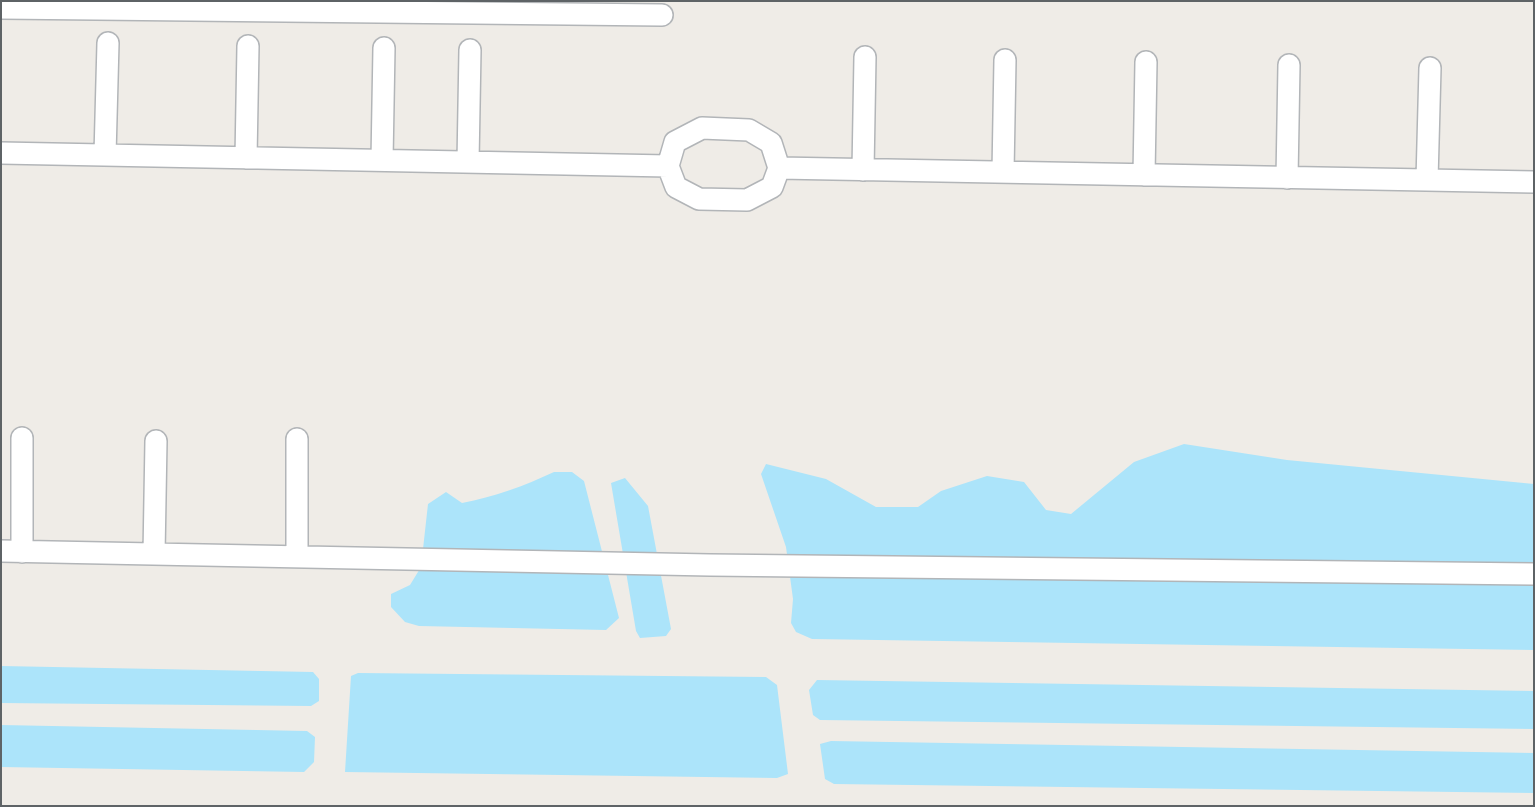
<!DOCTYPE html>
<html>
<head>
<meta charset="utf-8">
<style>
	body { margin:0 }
	#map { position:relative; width:1535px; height:807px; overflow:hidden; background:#efece7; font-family:"Asap Condensed",sans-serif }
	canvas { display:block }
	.frame { position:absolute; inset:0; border:2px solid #5e6366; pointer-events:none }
</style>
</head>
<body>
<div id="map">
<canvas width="1535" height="807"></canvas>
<div class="frame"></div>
</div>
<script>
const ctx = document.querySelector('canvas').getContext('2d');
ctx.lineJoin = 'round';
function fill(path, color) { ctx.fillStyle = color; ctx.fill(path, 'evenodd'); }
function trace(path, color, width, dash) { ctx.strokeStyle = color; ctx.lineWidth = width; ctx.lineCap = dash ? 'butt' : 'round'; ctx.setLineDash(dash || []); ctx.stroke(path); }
const water = new Path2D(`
	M 1184,444 L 1287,460 L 1534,484 L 1534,650 L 812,639 L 796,632 L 791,623 L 793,599 L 786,547 L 761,474 L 766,464 L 826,479 L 876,507 L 918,507 L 941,491 L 987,476 L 1024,482 L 1046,510 L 1071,514 L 1134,462 Z
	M 554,472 L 572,472 L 584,481 L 619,618 L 606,630 L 419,626 L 405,622 L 391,607 L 391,594 L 410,585 L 421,567 L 428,504 L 446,492 L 462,503 C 494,497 524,486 554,472 Z
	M 625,478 L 648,506 L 671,629 L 666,636 L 640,638 L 636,631 L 611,483 Z
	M 1,666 L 313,672 L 319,679 L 319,701 L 311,706 L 1,703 Z
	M 358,673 L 766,677 L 777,685 L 788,774 L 777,778 L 345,772 L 351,676 Z
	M 817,680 L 1534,691 L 1534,729 L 820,720 L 813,715 L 809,690 Z
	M 1,725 L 307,731 L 315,737 L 314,762 L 304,772 L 1,767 Z
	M 831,741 L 1534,753 L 1534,793 L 834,784 L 825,779 L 820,744 Z`);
const street = new Path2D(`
	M 1,8 L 662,15
	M 702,128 L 749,130 L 771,143 L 779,168 L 772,187 L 747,200 L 699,199 L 676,187 L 668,166 L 675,142 Z
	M 1,153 L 668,166
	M 105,155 L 108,43
	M 246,158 L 248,46
	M 382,160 L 384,48
	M 468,162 L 470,50
	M 779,168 L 1534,182
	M 863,170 L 865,57
	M 1003,172 L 1005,60
	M 1144,175 L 1146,62
	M 1287,178 L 1289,65
	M 1427,180 L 1430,68
	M 297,439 L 297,557
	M 1,551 L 710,565 L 1534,574
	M 22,552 L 22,438
	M 154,554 L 156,441`);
fill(water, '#ace4fa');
trace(street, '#b2b5b8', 24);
trace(street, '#fff', 21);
</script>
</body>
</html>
